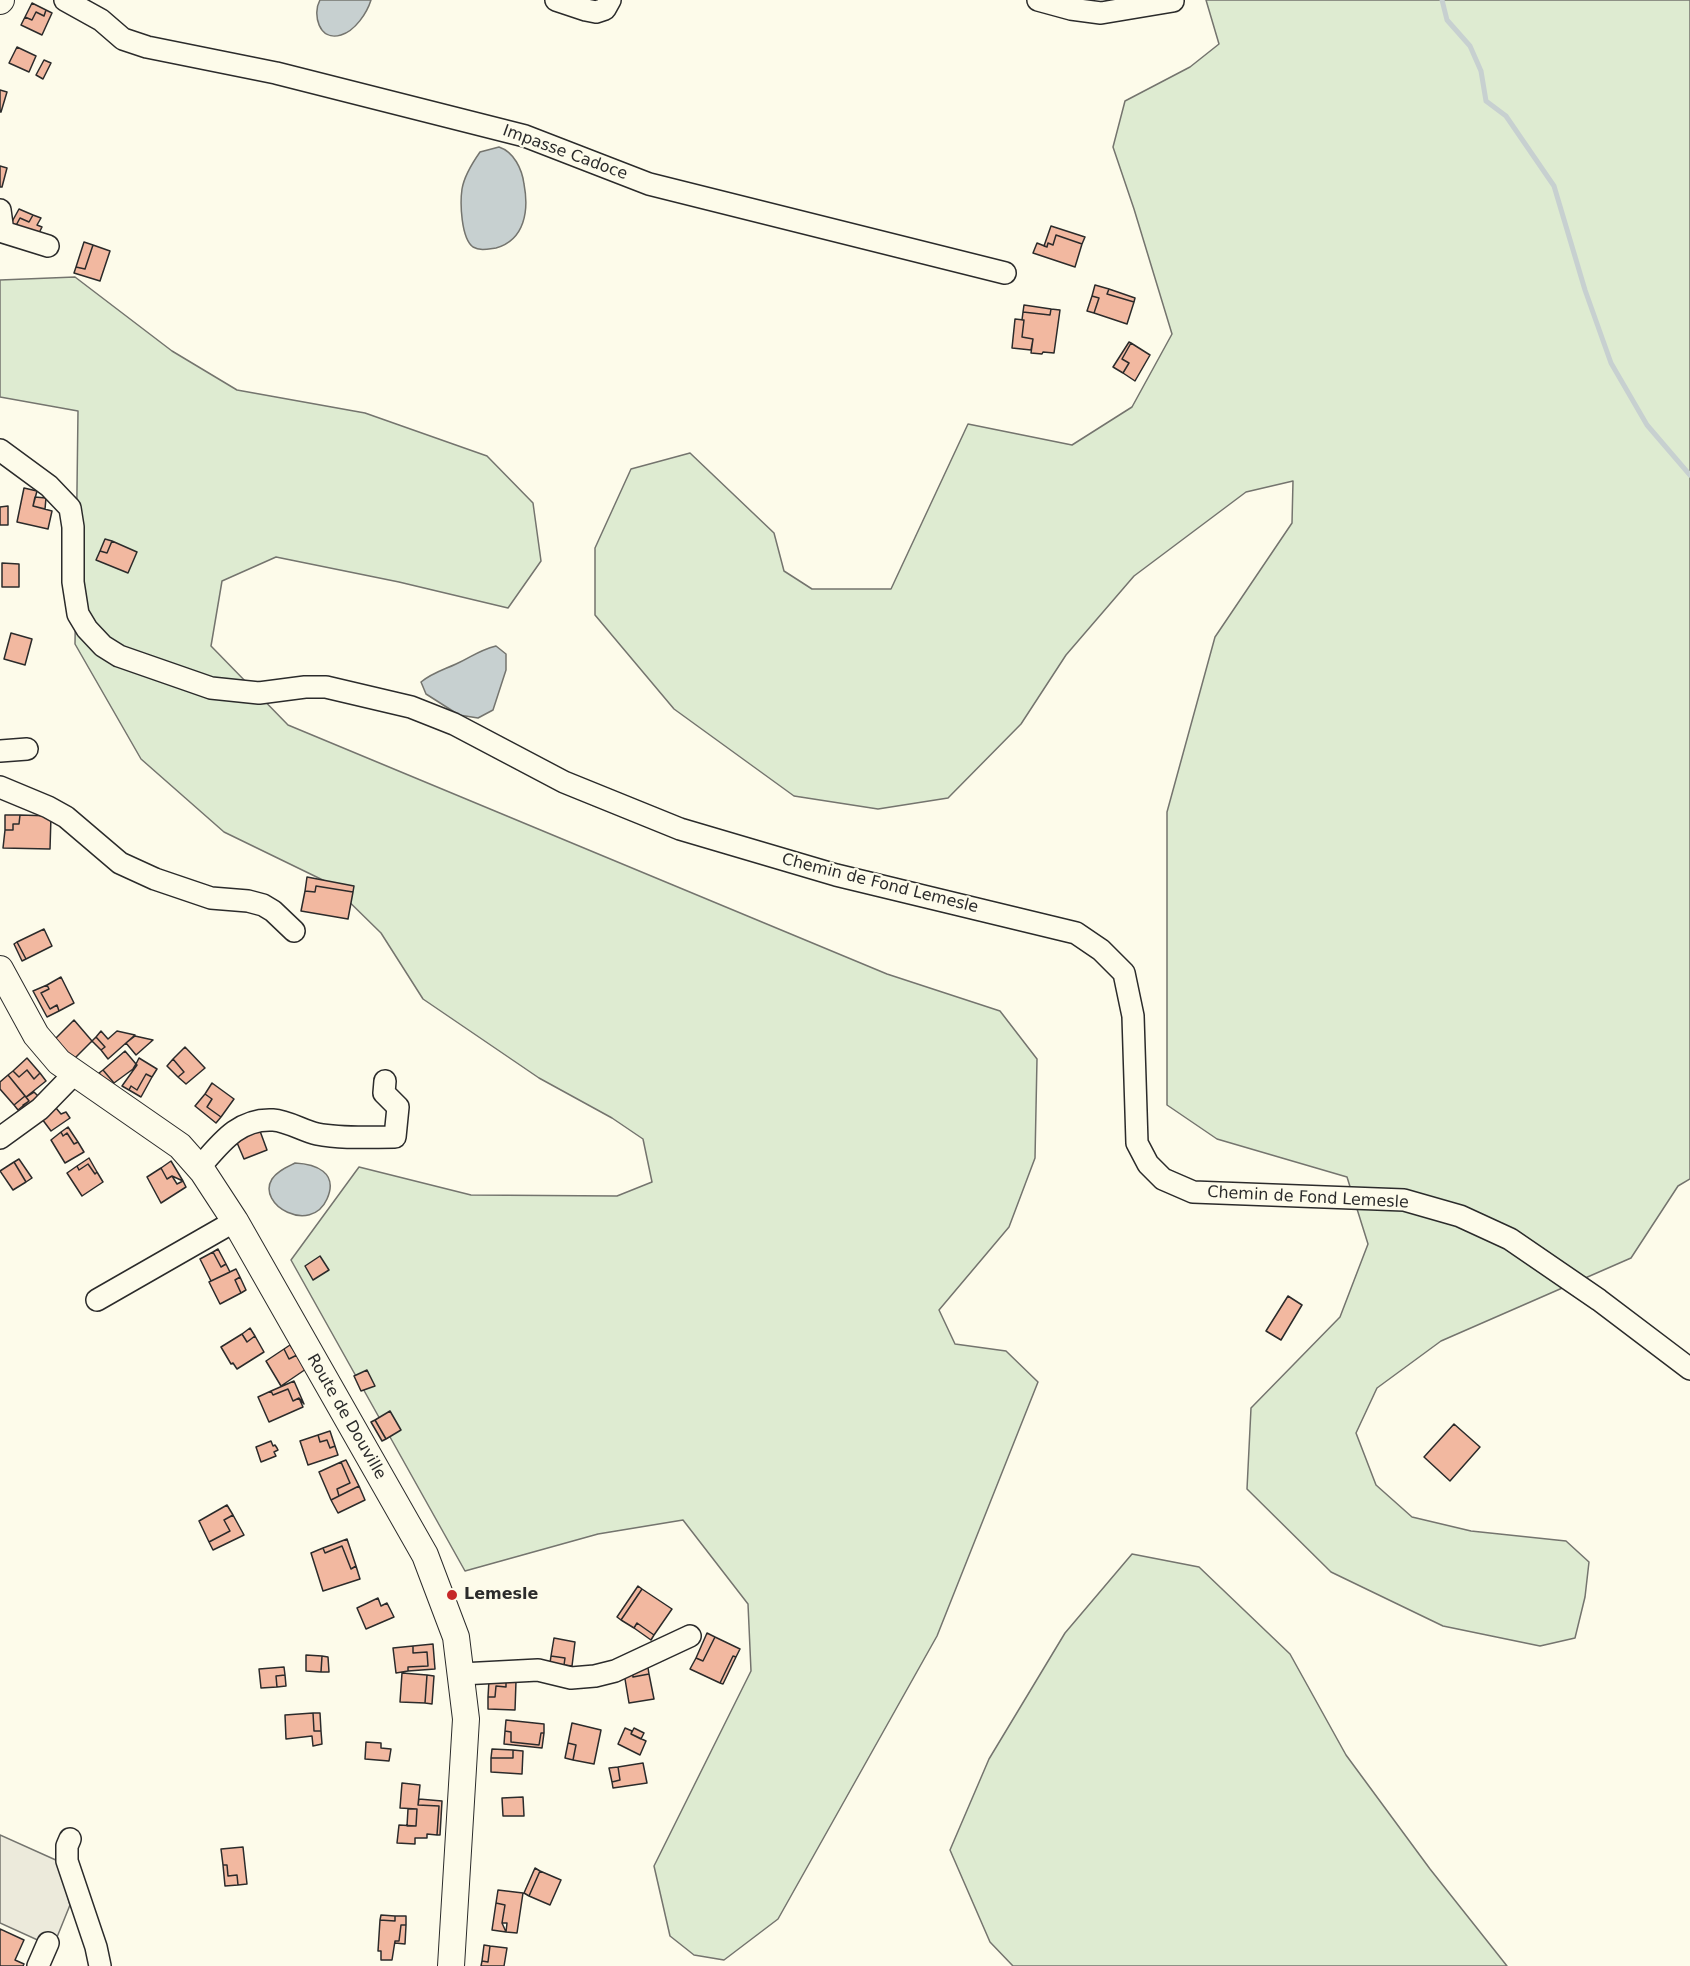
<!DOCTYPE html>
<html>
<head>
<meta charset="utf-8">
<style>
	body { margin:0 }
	canvas { display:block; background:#fdfbea }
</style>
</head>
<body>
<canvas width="1690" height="1966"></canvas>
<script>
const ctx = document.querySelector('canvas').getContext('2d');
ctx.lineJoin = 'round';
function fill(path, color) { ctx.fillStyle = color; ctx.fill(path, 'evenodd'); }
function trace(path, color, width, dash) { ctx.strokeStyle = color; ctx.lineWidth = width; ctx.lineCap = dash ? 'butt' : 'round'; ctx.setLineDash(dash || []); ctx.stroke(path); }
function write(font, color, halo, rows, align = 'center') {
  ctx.font = font + ' "DejaVu Sans",sans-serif'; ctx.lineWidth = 4.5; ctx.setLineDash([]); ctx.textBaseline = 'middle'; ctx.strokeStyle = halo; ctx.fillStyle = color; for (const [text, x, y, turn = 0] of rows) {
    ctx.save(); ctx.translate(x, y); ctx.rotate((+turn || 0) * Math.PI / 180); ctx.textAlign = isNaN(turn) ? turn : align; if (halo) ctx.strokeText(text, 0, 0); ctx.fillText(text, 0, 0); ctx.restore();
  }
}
const green = new Path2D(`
	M 1206,0 L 1690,0 L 1690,1179 L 1678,1186 L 1631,1258 L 1441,1341 L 1377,1388 L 1356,1433 L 1376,1485 L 1412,1517 L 1471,1531 L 1566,1541 L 1589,1562 L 1585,1597 L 1575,1638 L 1540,1646 L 1443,1626 L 1331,1572 L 1247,1489 L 1251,1408 L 1340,1317 L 1368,1244 L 1347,1177 L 1217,1139 L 1167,1105 L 1167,812 L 1215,637 L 1292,523 L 1293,481 L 1246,492 L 1134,576 L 1066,655 L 1021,724 L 948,798 L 878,809 L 794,796 L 674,709 L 595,615 L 595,548 L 631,469 L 690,453 L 774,533 L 784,571 L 812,589 L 891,589 L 968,424 L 1072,445 L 1132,407 L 1172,334 L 1134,209 L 1113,147 L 1125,101 L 1190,67 L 1219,44 Z
	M 75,277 L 172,351 L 237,390 L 365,413 L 487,456 L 533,503 L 541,561 L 508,608 L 399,582 L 276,557 L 222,581 L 211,646 L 288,725 L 887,974 L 1000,1011 L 1037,1059 L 1035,1158 L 1009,1227 L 939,1310 L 955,1344 L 1006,1351 L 1038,1382 L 937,1636 L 778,1919 L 724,1960 L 694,1955 L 670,1936 L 654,1866 L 751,1671 L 748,1604 L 683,1520 L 598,1534 L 465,1571 L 291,1260 L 359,1167 L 471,1195 L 617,1196 L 652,1182 L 643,1139 L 612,1118 L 539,1078 L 423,999 L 381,933 L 331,884 L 224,832 L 141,759 L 75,644 L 78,411 L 0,397 L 0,280 Z
	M 1132,1554 L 1199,1567 L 1290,1654 L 1346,1755 L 1430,1869 L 1507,1966 L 1013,1966 L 990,1942 L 950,1850 L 989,1759 L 1065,1633 Z`);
const parking = new Path2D(`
	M 0,1835 L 58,1861 L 70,1905 L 53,1947 L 0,1923 Z`);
const water = new Path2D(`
	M 320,0 L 371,0 C 367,13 355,31 341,35 C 319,42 312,14 320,0 Z
	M 499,147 C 514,152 522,169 524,184 C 529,210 525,240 496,248 C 488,249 480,251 473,247 C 461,238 460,203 462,189 C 464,177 473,162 480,152 Z
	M 496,646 L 506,654 L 506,670 L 493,710 L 478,718 L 459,715 L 426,694 L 421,682 C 432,673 443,670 456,664 C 472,657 477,651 496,646 Z
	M 295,1163 C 315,1164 339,1172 327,1199 C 311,1235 256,1205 272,1179 C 277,1171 287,1167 295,1163 Z`);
const stream = new Path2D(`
	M 1442,0 L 1447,20 L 1470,46 L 1481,71 L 1486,101 L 1506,116 L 1554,186 L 1585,290 L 1611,363 L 1647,425 L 1690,475`);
const building = new Path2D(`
	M 32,3 L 46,10 L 44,16 L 36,12 L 32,20 L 25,17 Z
	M 46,10 L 52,13 L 42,35 L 21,25 L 25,17 L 32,20 L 36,12 L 44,16 Z
	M 17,47 L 36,56 L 29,72 L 9,63 Z
	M 44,60 L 51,63 L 43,79 L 36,75 Z
	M 0,90 L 7,92 L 1,112 L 0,112 Z
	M 0,166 L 7,168 L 2,187 L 0,187 Z
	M 19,209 L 33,215 L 29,222 L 20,218 L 13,231 L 8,229 Z
	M 33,215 L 41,218 L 37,225 L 42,227 L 38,235 L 13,231 L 20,218 L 29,222 Z
	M 1051,226 L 1085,237 L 1082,244 L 1056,235 L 1053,245 L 1048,243 L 1047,247 L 1044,246 Z
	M 1056,235 L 1082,244 L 1075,267 L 1033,253 L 1037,243 L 1047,247 L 1048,243 L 1053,245 Z
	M 84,242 L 93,245 L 85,269 L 76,267 Z
	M 93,245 L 110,251 L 100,281 L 74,273 L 76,267 L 85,269 Z
	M 1095,285 L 1109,289 L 1107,294 L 1134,302 L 1127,324 L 1094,313 L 1099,298 L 1092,296 Z
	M 1109,289 L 1135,298 L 1134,302 L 1107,294 Z
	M 1092,296 L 1099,298 L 1094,313 L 1087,311 Z
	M 1024,305 L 1051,309 L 1050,315 L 1023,312 Z
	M 1051,309 L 1060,310 L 1054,353 L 1043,352 L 1042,354 L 1031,353 L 1033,339 L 1022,337 L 1024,320 L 1022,320 L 1023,312 L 1050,315 Z
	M 1015,319 L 1024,320 L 1022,337 L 1033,339 L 1031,350 L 1012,348 Z
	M 1129,342 L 1131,343 L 1122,359 L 1129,363 L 1123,373 L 1113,367 Z
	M 1131,343 L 1150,355 L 1135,381 L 1123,373 L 1129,363 L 1122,359 Z
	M 24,488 L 37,491 L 33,506 L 52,511 L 48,529 L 17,522 Z
	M 35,497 L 46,498 L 45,509 L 33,506 Z
	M 8,506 L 8,525 L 0,525 L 0,507 Z
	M 105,539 L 112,541 L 107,553 L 100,551 Z
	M 112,541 L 137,552 L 128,573 L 96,560 L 100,551 L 107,553 Z
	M 2,563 L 19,564 L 19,587 L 2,587 Z
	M 11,633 L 32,639 L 25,665 L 4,659 Z
	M 5,815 L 20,815 L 19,824 L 13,824 L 13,830 L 5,830 Z
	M 20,815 L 51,816 L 50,849 L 3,848 L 5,830 L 13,830 L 13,824 L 19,824 Z
	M 307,877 L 354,886 L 353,892 L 316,886 L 315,892 L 305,891 Z
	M 316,886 L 353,892 L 348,919 L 301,911 L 305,891 L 315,892 Z
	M 44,929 L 52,946 L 26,959 L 17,942 Z
	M 17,942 L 26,959 L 22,961 L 14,944 Z
	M 61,977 L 74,1003 L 59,1011 L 57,1005 L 50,1009 L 41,993 L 49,989 L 47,985 Z
	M 47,985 L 49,989 L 41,993 L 50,1009 L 57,1005 L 59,1011 L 47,1017 L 33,991 Z
	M 74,1020 L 92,1041 L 74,1059 L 55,1039 Z
	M 101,1031 L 108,1039 L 117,1031 L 135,1035 L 108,1059 L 101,1050 L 105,1047 L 96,1037 Z
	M 135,1036 L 153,1040 L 136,1055 L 126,1043 Z
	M 96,1037 L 105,1047 L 101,1050 L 92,1041 Z
	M 185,1047 L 205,1068 L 186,1084 L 178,1077 L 184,1072 L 173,1059 Z
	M 125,1051 L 136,1064 L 133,1069 L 114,1083 L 103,1070 Z
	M 27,1058 L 40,1073 L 34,1079 L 27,1070 L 19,1077 L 13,1071 Z
	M 139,1058 L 157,1069 L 152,1077 L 146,1074 L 137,1090 L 131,1086 L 129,1090 L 122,1086 L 137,1065 L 136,1064 Z
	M 173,1059 L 184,1072 L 178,1077 L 167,1066 Z
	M 27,1070 L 34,1079 L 40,1073 L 46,1081 L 26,1097 L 8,1075 L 13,1071 L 19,1077 Z
	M 103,1070 L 114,1083 L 110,1087 L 99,1073 Z
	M 146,1074 L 152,1077 L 141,1097 L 129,1090 L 131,1086 L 137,1090 Z
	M 8,1075 L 25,1096 L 14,1105 L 0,1089 L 0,1082 Z
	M 212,1083 L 234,1099 L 221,1117 L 207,1107 L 212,1099 L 205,1094 Z
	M 34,1092 L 42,1100 L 29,1112 L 23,1105 L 29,1101 L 26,1097 Z
	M 205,1094 L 212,1099 L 207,1107 L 221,1117 L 216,1123 L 195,1106 Z
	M 25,1096 L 29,1101 L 18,1110 L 14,1105 Z
	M 56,1108 L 61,1114 L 66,1112 L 70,1118 L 51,1131 L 42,1119 Z
	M 68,1127 L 78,1142 L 74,1144 L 67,1133 L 63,1136 L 61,1132 Z
	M 232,1131 L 260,1131 L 267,1150 L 244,1159 Z
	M 61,1132 L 63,1136 L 67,1133 L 74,1144 L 78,1142 L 84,1152 L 65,1163 L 51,1140 Z
	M 89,1158 L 97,1172 L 95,1174 L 88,1164 L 79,1170 L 77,1166 Z
	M 19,1159 L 32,1178 L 26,1182 L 14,1162 Z
	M 171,1161 L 183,1181 L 172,1176 L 167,1179 L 161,1168 Z
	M 14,1162 L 26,1182 L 13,1190 L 0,1171 Z
	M 88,1164 L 95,1174 L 97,1172 L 103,1182 L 82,1196 L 67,1173 L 77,1166 L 79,1170 Z
	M 161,1168 L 167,1179 L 172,1176 L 177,1184 L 183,1181 L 186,1187 L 161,1203 L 147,1177 Z
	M 218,1249 L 226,1264 L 221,1267 L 213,1252 Z
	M 213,1252 L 221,1267 L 226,1264 L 230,1272 L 211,1281 L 200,1259 Z
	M 320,1256 L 329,1270 L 313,1280 L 305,1266 Z
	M 236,1269 L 240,1277 L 235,1280 L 241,1293 L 220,1304 L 209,1282 Z
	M 240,1277 L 246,1290 L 241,1293 L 235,1280 Z
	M 1288,1296 L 1302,1305 L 1281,1340 L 1266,1331 Z
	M 250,1328 L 255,1336 L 247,1342 L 242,1334 Z
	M 242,1334 L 247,1342 L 255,1336 L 264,1352 L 237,1369 L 233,1363 L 231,1364 L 221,1347 Z
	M 290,1345 L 297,1355 L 289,1359 L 284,1349 Z
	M 284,1349 L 289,1359 L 297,1355 L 306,1369 L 281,1386 L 266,1361 Z
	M 367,1370 L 375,1386 L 361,1391 L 354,1376 Z
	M 294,1381 L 304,1404 L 299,1398 L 293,1401 L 288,1389 L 273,1395 L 271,1391 Z
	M 288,1389 L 293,1401 L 299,1398 L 303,1407 L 269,1422 L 258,1397 L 271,1391 L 273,1395 Z
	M 390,1411 L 401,1430 L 386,1439 L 375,1420 Z
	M 375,1420 L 386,1439 L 382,1441 L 371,1422 Z
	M 1454,1424 L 1480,1447 L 1450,1481 L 1424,1457 Z
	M 330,1431 L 335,1446 L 330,1448 L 327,1440 L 320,1442 L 318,1435 Z
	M 318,1435 L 320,1442 L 327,1440 L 330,1448 L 335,1446 L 338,1455 L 308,1465 L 300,1441 Z
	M 271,1441 L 273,1446 L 275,1445 L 277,1448 L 278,1450 L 274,1452 L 276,1456 L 261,1462 L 256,1447 Z
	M 346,1460 L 359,1486 L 339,1496 L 337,1489 L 350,1483 L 341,1462 Z
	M 341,1462 L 350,1483 L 337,1489 L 339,1496 L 331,1500 L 319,1472 Z
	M 359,1486 L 365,1500 L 338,1513 L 331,1500 Z
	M 227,1505 L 233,1515 L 224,1520 L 230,1531 L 209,1542 L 199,1521 Z
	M 233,1515 L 244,1535 L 213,1550 L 209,1542 L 230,1531 L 224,1520 Z
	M 347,1539 L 356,1566 L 351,1569 L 342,1546 L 325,1553 L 323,1548 Z
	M 342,1546 L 351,1569 L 356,1566 L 360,1579 L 323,1591 L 311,1553 L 323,1548 L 325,1553 Z
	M 638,1586 L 642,1589 L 621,1620 L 617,1617 Z
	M 642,1589 L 672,1609 L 654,1635 L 637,1623 L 634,1628 L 621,1620 Z
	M 378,1598 L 381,1606 L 387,1603 L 394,1617 L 366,1629 L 357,1608 Z
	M 637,1623 L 654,1635 L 651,1640 L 634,1628 Z
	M 707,1633 L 715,1637 L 703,1661 L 696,1658 Z
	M 715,1637 L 740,1649 L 736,1657 L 733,1656 L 720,1683 L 690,1669 L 696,1658 L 703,1661 Z
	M 554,1638 L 575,1642 L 572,1666 L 564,1665 L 565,1658 L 551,1656 Z
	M 433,1644 L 435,1669 L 408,1671 L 408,1667 L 428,1666 L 427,1652 L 413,1653 L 413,1646 Z
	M 413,1646 L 413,1653 L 427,1652 L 428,1666 L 408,1667 L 408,1671 L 396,1673 L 393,1648 Z
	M 306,1655 L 322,1656 L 321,1672 L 306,1671 Z
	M 322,1656 L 328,1657 L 329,1672 L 321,1672 Z
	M 551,1656 L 565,1658 L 564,1665 L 550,1663 Z
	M 733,1656 L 736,1657 L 723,1684 L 720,1683 Z
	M 284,1667 L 285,1675 L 276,1676 L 277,1687 L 261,1688 L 259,1669 Z
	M 648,1668 L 649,1674 L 633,1677 L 632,1671 Z
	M 632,1671 L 633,1677 L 649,1674 L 654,1699 L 629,1703 L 624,1673 Z
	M 402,1673 L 427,1675 L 425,1703 L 400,1702 Z
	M 285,1675 L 286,1686 L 277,1687 L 276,1676 Z
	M 427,1675 L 434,1676 L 432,1704 L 425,1703 Z
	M 489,1680 L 506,1680 L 506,1687 L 496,1686 L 495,1697 L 488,1697 Z
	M 506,1680 L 516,1681 L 515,1710 L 488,1709 L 488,1697 L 495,1697 L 496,1686 L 506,1687 Z
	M 313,1713 L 320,1713 L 321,1731 L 314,1731 Z
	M 313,1713 L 314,1731 L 321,1731 L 322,1744 L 313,1746 L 312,1736 L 286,1739 L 285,1715 Z
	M 506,1720 L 544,1724 L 544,1733 L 541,1733 L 539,1745 L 511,1742 L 511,1732 L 505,1731 Z
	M 572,1723 L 601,1730 L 594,1764 L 573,1760 L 576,1745 L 568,1743 Z
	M 625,1728 L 632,1731 L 631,1734 L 646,1741 L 640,1755 L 618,1744 Z
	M 634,1728 L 644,1733 L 641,1739 L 631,1734 Z
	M 505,1731 L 511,1732 L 511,1742 L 539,1745 L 541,1733 L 544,1733 L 542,1748 L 504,1744 Z
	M 366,1742 L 381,1743 L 381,1748 L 391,1749 L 389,1761 L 365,1759 Z
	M 568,1743 L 576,1745 L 573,1760 L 565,1758 Z
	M 492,1749 L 513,1750 L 513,1758 L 491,1758 Z
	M 513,1750 L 523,1751 L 522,1774 L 491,1772 L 491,1758 L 513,1758 Z
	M 643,1763 L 647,1783 L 613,1788 L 612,1782 L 620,1780 L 618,1767 Z
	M 618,1767 L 620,1780 L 612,1782 L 609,1768 Z
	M 402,1783 L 420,1785 L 418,1805 L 439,1806 L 437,1835 L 427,1834 L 427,1838 L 415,1838 L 415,1844 L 397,1843 L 399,1825 L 416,1826 L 417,1809 L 400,1808 Z
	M 523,1797 L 524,1816 L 503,1816 L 502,1798 Z
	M 419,1799 L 442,1801 L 440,1835 L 437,1835 L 439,1806 L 418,1805 Z
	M 408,1809 L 417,1809 L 416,1826 L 407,1826 Z
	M 243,1847 L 247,1884 L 238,1885 L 237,1875 L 228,1876 L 227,1865 L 223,1865 L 221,1849 Z
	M 223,1865 L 227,1865 L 228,1876 L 237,1875 L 238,1885 L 225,1886 Z
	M 535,1868 L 540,1871 L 529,1896 L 524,1893 Z
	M 540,1871 L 561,1880 L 550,1905 L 529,1896 Z
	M 498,1890 L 523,1893 L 517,1933 L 506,1932 L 507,1923 L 502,1923 L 505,1905 L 496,1903 Z
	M 496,1903 L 505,1905 L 502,1923 L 506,1932 L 492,1930 Z
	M 381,1915 L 395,1916 L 395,1921 L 380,1920 Z
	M 395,1916 L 406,1916 L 406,1925 L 401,1925 L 399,1941 L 395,1941 L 392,1960 L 381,1960 L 381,1951 L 378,1951 L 380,1920 L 395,1921 Z
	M 401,1925 L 406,1925 L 405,1944 L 395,1943 L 395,1941 L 399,1941 Z
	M 0,1929 L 24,1940 L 15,1960 L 24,1964 L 23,1966 L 0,1966 Z
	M 484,1945 L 490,1946 L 488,1962 L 482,1961 Z
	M 490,1946 L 507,1948 L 504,1966 L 481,1966 L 482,1961 L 488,1962 Z`);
const minor = new Path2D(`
	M 65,0 L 101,20 L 123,39 L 147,47 L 276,73 L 525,136 L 649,184 L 1005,273
	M 556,0 L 586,10 L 596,12 L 605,9 L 610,0
	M 1038,0 L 1071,9 L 1101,13 L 1173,1
	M 0,210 L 3,232 L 48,246
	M 0,450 L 49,486 L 70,508 L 73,527 L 73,582 L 78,614 L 87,629 L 103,646 L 119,656 L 211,688 L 259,693 L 305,687 L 326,687 L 411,707 L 454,724 L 564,782 L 680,829 L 836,875 L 1076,933 L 1101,950 L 1124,973 L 1133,1016 L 1137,1143 L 1148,1164 L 1163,1179 L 1193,1192 L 1404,1200 L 1460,1216 L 1510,1239 L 1599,1300 L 1690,1369
	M 0,751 L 27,749
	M 0,787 L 48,807 L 66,817 L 120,863 L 155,879 L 211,898 L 248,901 L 263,905 L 273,911 L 294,931
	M 0,1138 L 40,1109 L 75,1073
	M 199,1168 C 220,1144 238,1118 273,1120 C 288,1121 303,1131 317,1134 C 342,1139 370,1137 395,1137 L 398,1107 L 384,1093 L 385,1081
	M 97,1300 L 235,1221
	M 461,1674 L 538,1670 L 571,1678 L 595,1676 L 615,1671 L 690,1636
	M 70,1839 L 67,1846 L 67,1861 L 96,1947 L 100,1966
	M 38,1966 L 48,1943`);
const major = new Path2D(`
	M 0,1 L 1,0
	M 0,969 L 36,1035 L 59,1062 L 180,1146 L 203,1172 L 235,1221 L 425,1555 L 456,1637 L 466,1719 L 451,1966`);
const markers = [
	[452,1595,6,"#c62828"]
];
const streetNames = [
	["Impasse Cadoce",565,153,20],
	["Chemin de Fond Lemesle",880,884,14],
	["Chemin de Fond Lemesle",1308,1198,3],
	["Route de Douville",346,1417,60]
];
const poiNames = [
	["Lemesle",464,1595]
];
fill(green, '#deebd1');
trace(green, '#74746e', 1.5);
fill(parking, '#eceadb');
trace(parking, '#74746e', 1.5);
fill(water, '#c7d0d0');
trace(water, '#74746e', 1.5);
trace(stream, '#c7d0d0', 5);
fill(building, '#f2b8a0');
trace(building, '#2b2b2b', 1.5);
trace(minor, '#2b2b2b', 24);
trace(major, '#2b2b2b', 28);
trace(minor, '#fdfbea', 21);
trace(major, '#fdfbea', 26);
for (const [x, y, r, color] of markers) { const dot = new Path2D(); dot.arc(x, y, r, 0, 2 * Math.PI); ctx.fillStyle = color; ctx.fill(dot); trace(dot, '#fdfbea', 2); }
write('16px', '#2b2b2b', '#fdfbea', streetNames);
write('bold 16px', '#2b2b2b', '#fdfbea', poiNames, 'left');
</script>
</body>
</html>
